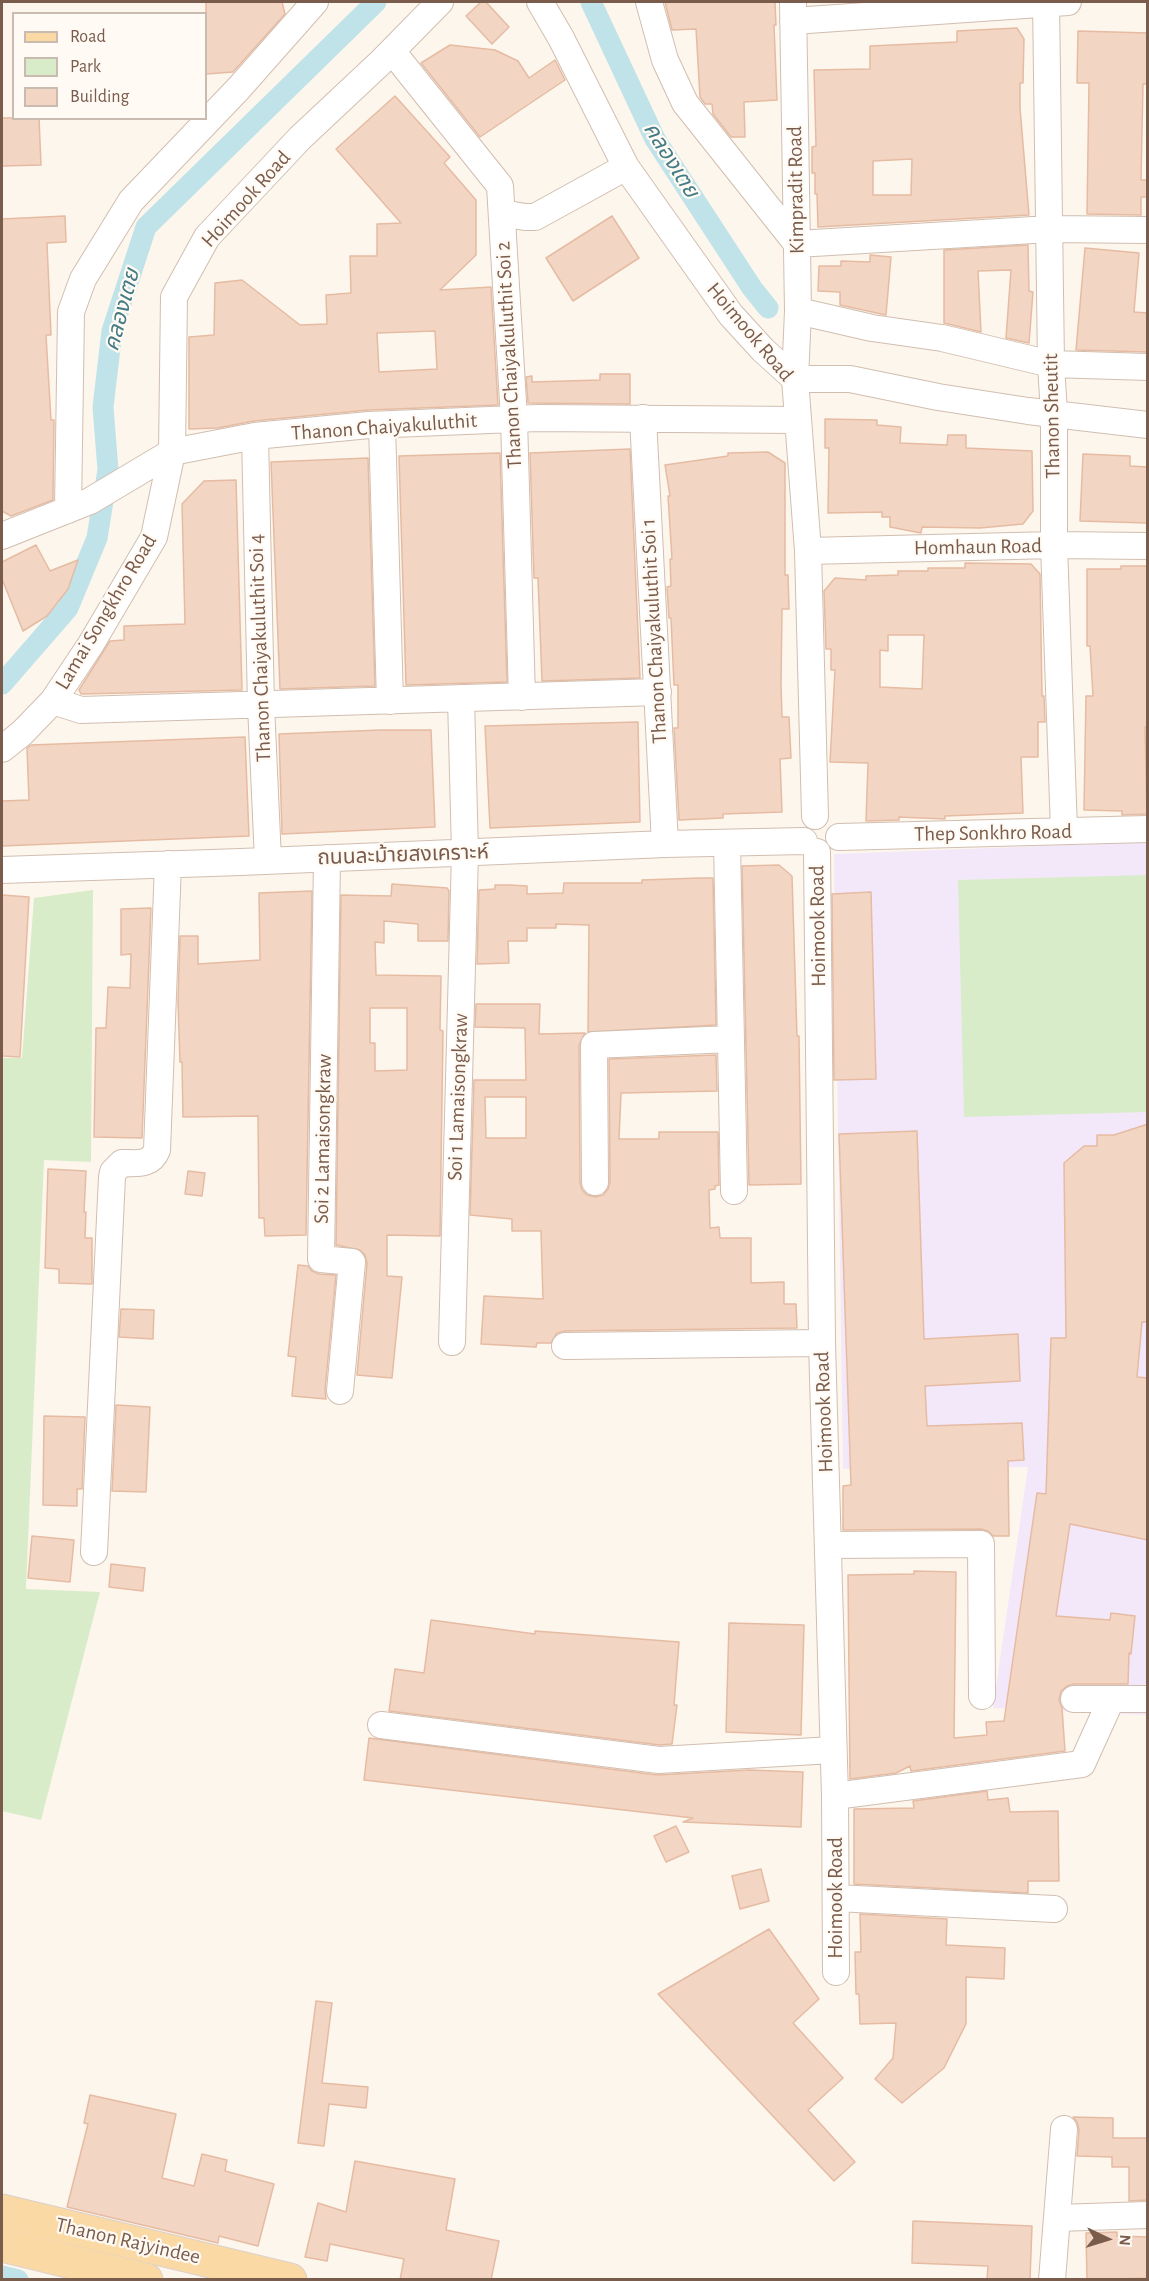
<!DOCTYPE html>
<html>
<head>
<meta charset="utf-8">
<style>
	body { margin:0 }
	#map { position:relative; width:1149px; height:2281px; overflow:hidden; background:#fdf6ec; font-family:"Alegreya Sans",sans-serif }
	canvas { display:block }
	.frame { position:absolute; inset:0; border:3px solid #7a5c4d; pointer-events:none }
	.legend { position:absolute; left:12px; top:12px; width:195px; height:108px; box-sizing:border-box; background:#fffaf3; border:2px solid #cabbb1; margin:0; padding:8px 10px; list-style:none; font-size:18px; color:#7a5c4d }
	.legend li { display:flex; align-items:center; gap:12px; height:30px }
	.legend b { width:30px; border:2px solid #cabbb1 }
	.north { position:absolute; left:1077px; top:2209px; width:60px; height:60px; -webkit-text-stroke:4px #fffaf3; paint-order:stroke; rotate:94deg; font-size:16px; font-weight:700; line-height:24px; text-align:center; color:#7a5c4d }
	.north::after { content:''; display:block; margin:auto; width:21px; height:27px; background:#7a5c4d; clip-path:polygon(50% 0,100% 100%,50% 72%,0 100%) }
</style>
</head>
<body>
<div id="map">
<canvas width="1149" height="2281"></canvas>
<div class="frame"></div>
<ul class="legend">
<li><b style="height:8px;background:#fbd9a5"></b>Road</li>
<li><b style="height:16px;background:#d8ecc9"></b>Park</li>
<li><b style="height:16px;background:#f3d5c3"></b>Building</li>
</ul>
<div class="north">N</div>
</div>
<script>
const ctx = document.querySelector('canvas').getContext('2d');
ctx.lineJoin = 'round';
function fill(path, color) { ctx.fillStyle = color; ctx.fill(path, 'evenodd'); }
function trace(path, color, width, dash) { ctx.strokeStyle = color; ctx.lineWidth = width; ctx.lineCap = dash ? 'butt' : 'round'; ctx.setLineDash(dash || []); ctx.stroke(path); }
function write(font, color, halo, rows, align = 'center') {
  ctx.font = font + ' "Alegreya Sans","Noto Sans Thai",sans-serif'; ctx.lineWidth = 4.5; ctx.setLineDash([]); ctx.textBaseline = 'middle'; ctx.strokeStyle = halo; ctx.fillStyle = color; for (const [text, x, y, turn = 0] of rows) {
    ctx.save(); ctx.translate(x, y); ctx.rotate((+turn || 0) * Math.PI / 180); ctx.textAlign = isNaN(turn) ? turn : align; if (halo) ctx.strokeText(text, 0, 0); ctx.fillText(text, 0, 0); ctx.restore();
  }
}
const education = new Path2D(`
	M 1147,842 L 1147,1715 L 993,1708 L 1028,1467 L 843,1469 L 834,854 Z`);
const green = new Path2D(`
	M 1147,875 L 1147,1112 L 964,1117 L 958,880 Z
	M 93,890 L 91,1162 L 44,1160 L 26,1589 L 100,1592 L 41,1820 L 2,1811 L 2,1058 L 22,1058 L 34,898 Z`);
const canal = new Path2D(`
	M 591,2 L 655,139 L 752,288 L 768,308
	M 2,684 L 68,608 L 97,538 L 108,470 L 103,407 L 112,331 L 146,227 L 376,2
	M 2,2276 L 18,2280`);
const building = new Path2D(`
	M 206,2 L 282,2 L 285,14 L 233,72 L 206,74 Z
	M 481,2 L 486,2 L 509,27 L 492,44 L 466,16 Z
	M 665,2 L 775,2 L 776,25 L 774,25 L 777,100 L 744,102 L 745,137 L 731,137 L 713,114 L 712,104 L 705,104 L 700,97 L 696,29 L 672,30 Z
	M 1017,28 L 1024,39 L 1023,83 L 1020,83 L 1020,108 L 1029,215 L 818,227 L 817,194 L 815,194 L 815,173 L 812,173 L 812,147 L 816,146 L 814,70 L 870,69 L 870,46 L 957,42 L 957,31 ZM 912,159 L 911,195 L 873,195 L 873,161 Z
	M 1078,31 L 1148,33 L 1148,84 L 1143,84 L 1141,180 L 1148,180 L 1148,197 L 1141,197 L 1141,215 L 1087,214 L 1089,83 L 1077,83 Z
	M 450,45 L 495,50 L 518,61 L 529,78 L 555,60 L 565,80 L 480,137 L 421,63 Z
	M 395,96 L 450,157 L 444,163 L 476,200 L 476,255 L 440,290 L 491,287 L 498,405 L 368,410 L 254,421 L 218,428 L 189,429 L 189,337 L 214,335 L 215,283 L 242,280 L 300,325 L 327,324 L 326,295 L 351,293 L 350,256 L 377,256 L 377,224 L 401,223 L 336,149 ZM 435,331 L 437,369 L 379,372 L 377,333 Z
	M 2,118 L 39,118 L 41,165 L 2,166 Z
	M 65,216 L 66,242 L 47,243 L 51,335 L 46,335 L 51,420 L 54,420 L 53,500 L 11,516 L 2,511 L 2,219 Z
	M 612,216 L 639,258 L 573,301 L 546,258 Z
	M 1028,245 L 1029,291 L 1033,292 L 1029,343 L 1006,338 L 1011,270 L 978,271 L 981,332 L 944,323 L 944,250 Z
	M 1085,248 L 1139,253 L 1134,312 L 1148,313 L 1148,352 L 1076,350 Z
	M 870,255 L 891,257 L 886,315 L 840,305 L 840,292 L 818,291 L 819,266 L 841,266 L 841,261 L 870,262 Z
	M 600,374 L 630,374 L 630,404 L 528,403 L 526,377 L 532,376 L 532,382 L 600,380 Z
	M 825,419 L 877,420 L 877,425 L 901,427 L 900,443 L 947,445 L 948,435 L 966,435 L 966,448 L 1032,451 L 1033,511 L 1023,524 L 980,528 L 922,527 L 921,533 L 890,527 L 890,517 L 882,517 L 882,512 L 828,513 L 829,448 L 825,448 Z
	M 630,449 L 640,678 L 542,681 L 538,578 L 534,578 L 530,453 Z
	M 768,452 L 785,463 L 785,575 L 788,575 L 789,609 L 782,609 L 781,683 L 782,717 L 789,717 L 791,758 L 780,759 L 782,812 L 723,814 L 723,818 L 679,820 L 674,728 L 678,728 L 678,685 L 674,685 L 671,618 L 669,618 L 667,587 L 671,586 L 670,559 L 672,559 L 668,496 L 670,496 L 665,465 L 728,456 L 728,453 Z
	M 500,453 L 507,682 L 406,685 L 399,456 Z
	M 1083,454 L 1130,456 L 1130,466 L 1148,467 L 1148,523 L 1080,521 Z
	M 368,458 L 375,686 L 280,689 L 271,462 Z
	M 236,480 L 242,690 L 81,694 L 79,690 L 110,641 L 124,640 L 124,626 L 185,624 L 182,504 L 204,481 Z
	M 36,545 L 50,571 L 78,560 L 68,589 L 47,616 L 23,631 L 2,579 L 2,562 Z
	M 965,563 L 1031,564 L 1040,574 L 1042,696 L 1044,696 L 1045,722 L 1038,722 L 1038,757 L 1021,757 L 1023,813 L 945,816 L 945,819 L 899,817 L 899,820 L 866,821 L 868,763 L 830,762 L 835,670 L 831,670 L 831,649 L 826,649 L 824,591 L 835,578 L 866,580 L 866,576 L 898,575 L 898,571 L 928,571 L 928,568 L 965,568 ZM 888,635 L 924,635 L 922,689 L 880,687 L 880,650 L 888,651 Z
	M 1121,566 L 1148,566 L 1148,727 L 1145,727 L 1147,814 L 1122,815 L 1122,811 L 1084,810 L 1086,696 L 1093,696 L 1090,646 L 1087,646 L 1087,569 L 1121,569 Z
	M 638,722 L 640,822 L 490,828 L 485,726 Z
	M 381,730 L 431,730 L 435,827 L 282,834 L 279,734 Z
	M 245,737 L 249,836 L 2,846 L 2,801 L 29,800 L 27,748 L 31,745 Z
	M 779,865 L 792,876 L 797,1036 L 799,1036 L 801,1184 L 749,1185 L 742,866 Z
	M 700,878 L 713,878 L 716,1025 L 588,1032 L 589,925 L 556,924 L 556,928 L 527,928 L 527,941 L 508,941 L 509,963 L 477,964 L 479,890 L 495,889 L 495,885 L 510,885 L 527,886 L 527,894 L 563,893 L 564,883 L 642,883 L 642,880 Z
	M 392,884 L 447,888 L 449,891 L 448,941 L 418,941 L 418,924 L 384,921 L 384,943 L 375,942 L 376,975 L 441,976 L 440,1030 L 443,1031 L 440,1236 L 387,1235 L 387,1276 L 402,1277 L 392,1378 L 357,1375 L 367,1263 L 365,1255 L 360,1250 L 336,1245 L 341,895 L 391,896 ZM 370,1008 L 407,1008 L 407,1070 L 375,1071 L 375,1043 L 370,1043 Z
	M 312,891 L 306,1235 L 265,1236 L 264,1218 L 259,1218 L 258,1116 L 183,1117 L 182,1062 L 180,1062 L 178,1002 L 180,936 L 198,936 L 198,964 L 260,960 L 259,893 Z
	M 871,892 L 876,1079 L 834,1080 L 832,894 Z
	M 2,895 L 29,897 L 20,1057 L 2,1056 Z
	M 151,908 L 142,1138 L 94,1137 L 96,1028 L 106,1028 L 108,987 L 130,988 L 131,954 L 121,955 L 121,909 Z
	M 476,1004 L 540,1004 L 539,1034 L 585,1033 L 579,1045 L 580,1182 L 582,1190 L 587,1195 L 595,1197 L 603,1195 L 608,1189 L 610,1182 L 609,1059 L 716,1055 L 717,1091 L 621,1093 L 619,1139 L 659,1139 L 659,1132 L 718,1132 L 719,1185 L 715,1186 L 715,1189 L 709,1190 L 710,1228 L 719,1227 L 720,1238 L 751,1238 L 751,1283 L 784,1282 L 784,1304 L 796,1304 L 797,1328 L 565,1331 L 557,1333 L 551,1343 L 537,1343 L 536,1347 L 481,1344 L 484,1296 L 543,1299 L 541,1231 L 512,1231 L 512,1219 L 470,1215 L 474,1080 L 526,1080 L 525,1028 L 475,1027 ZM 485,1097 L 526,1097 L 526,1138 L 486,1138 Z
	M 1148,1124 L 1148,1322 L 1142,1322 L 1137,1377 L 1148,1378 L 1148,1540 L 1070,1524 L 1056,1616 L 1110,1620 L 1111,1613 L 1135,1616 L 1131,1654 L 1129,1653 L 1128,1684 L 1074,1684 L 1067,1686 L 1061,1691 L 1059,1700 L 1062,1708 L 1065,1751 L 911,1771 L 910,1766 L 896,1773 L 850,1779 L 848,1575 L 914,1574 L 914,1571 L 956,1572 L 954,1738 L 987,1735 L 986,1722 L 1004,1721 L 1037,1493 L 1046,1494 L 1051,1338 L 1066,1338 L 1064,1163 L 1084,1146 L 1097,1146 L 1097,1135 L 1114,1135 Z
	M 917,1131 L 924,1339 L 1018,1334 L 1020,1381 L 925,1386 L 927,1426 L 1022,1423 L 1024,1460 L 1008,1461 L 1009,1536 L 993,1536 L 988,1531 L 981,1529 L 843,1530 L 843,1486 L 851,1485 L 839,1134 Z
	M 48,1169 L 86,1171 L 84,1212 L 86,1212 L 85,1238 L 92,1238 L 92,1284 L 59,1283 L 59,1269 L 45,1268 Z
	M 188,1171 L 205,1173 L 202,1196 L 185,1194 Z
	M 298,1265 L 308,1266 L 312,1271 L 319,1274 L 336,1275 L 325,1390 L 326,1399 L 292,1396 L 296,1357 L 288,1356 Z
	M 121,1309 L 154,1310 L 153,1339 L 119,1337 Z
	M 116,1405 L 150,1407 L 146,1492 L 112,1491 Z
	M 44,1416 L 85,1417 L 82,1489 L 77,1489 L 77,1506 L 43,1505 Z
	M 32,1536 L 74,1540 L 70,1582 L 28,1578 Z
	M 111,1564 L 145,1568 L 143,1591 L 109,1587 Z
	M 431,1620 L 535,1634 L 535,1631 L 679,1642 L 674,1705 L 677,1705 L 672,1744 L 660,1745 L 389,1711 L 395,1669 L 424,1673 Z
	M 729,1623 L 804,1625 L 801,1735 L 726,1732 Z
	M 369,1738 L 657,1775 L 749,1770 L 803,1772 L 801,1827 L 683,1822 L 693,1818 L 364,1780 Z
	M 987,1791 L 988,1800 L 1008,1798 L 1010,1812 L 1058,1811 L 1059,1881 L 1028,1881 L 1028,1893 L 854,1884 L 854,1809 L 914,1808 L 913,1801 Z
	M 676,1826 L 689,1852 L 666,1862 L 654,1836 Z
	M 761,1869 L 769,1901 L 740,1909 L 732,1876 Z
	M 860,1914 L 947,1919 L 946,1945 L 1005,1948 L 1004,1979 L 966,1977 L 966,2024 L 944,2068 L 902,2103 L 875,2079 L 893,2058 L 896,2023 L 860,2024 L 859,1994 L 856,1994 L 855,1952 L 861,1952 Z
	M 769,1929 L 819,1999 L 793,2023 L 843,2078 L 808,2110 L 855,2162 L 834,2181 L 658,1994 Z
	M 316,2001 L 332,2003 L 322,2083 L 368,2087 L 366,2108 L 329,2104 L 324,2146 L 298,2143 Z
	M 90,2095 L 176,2114 L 162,2178 L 194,2186 L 202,2154 L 227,2160 L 225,2171 L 274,2184 L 258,2246 L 219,2236 L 218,2243 L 67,2207 L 88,2124 L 84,2123 Z
	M 1073,2117 L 1113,2118 L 1113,2138 L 1148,2138 L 1148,2200 L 1129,2201 L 1129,2167 L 1112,2167 L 1112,2157 L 1077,2156 L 1079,2130 L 1077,2122 Z
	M 355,2161 L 455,2179 L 446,2230 L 499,2241 L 491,2280 L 400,2280 L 404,2259 L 330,2244 L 327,2261 L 305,2257 L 318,2203 L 346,2212 Z
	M 913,2221 L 1032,2226 L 1030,2280 L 987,2280 L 988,2266 L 912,2263 Z
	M 1117,2232 L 1117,2236 L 1148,2237 L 1148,2278 L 1087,2280 L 1086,2233 Z`);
const minor = new Path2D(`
	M 540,2 L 561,38 L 626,167 L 731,315 L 763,350 L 795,379
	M 649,2 L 665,60 L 685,103 L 797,244 L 1050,229 L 1148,230
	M 793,2 L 798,311 L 795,379 L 808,551 L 815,816
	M 1046,2 L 1051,364 L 1054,414 L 1054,545 L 1064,831
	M 793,21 L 1068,2
	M 392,51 L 500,186 L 514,419 L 522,697
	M 502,213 L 525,217 L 535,217 L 626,167
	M 798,311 L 872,328 L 942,338 L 1051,364 L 1148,367
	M 795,379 L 850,379 L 938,397 L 1028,411 L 1148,425
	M 643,418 L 665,844
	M 382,425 L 390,701
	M 255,436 L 261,705 L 268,860
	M 68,510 L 71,312 L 83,279 L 131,201 L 239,88 L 315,2
	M 2,536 L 90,501 L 172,452 L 255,436 L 369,425 L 538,418 L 798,420
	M 808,551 L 1054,545 L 1148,546
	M 53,701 L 81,710 L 658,692
	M 2,749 L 22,733 L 53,701 L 91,644 L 154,537 L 172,452 L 174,297 L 207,237 L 300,138 L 380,63 L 440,2
	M 839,837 L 1148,829
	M 727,843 L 734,1191
	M 817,852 L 822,1343 L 835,1796 L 836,1972
	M 327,858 L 321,1259 L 352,1262 L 340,1391
	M 2,870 L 241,862 L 665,844 L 804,841
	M 595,1182 L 594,1045 L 730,1039
	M 452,1342 L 465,853 L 461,698
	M 565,1346 L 822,1343
	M 828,1545 L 981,1544 L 982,1696
	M 94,1552 L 112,1177 L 113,1172 L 122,1163 C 136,1163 151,1166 157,1150 L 168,864
	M 1074,1699 L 1148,1699
	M 381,1725 L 659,1760 L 833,1750
	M 835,1796 L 1082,1764 L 1111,1700
	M 836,1898 L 1054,1909
	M 1057,2218 L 1148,2215
	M 1052,2280 L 1064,2129`);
const major = new Path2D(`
	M 2,2211 L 290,2280
	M 2,2245 L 146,2280`);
const streetNames = [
	["Kimpradit Road",796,190,-91],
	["Hoimook Road",246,199,-48],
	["Hoimook Road",750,332,50],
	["Thanon Chaiyakuluthit Soi 2",509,355,-93],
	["Thanon Sheutit",1052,416,-91],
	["Thanon Chaiyakuluthit",384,427,-4],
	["Homhaun Road",978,547,-1],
	["Lamai Songkhro Road",106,612,-59],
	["Thanon Chaiyakuluthit Soi 1",654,631,-93],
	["Thanon Chaiyakuluthit Soi 4",260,648,-92],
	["Thep Sonkhro Road",993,833,-1],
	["ถนนละม้ายสงเคราะห์",403,855,-2],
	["Hoimook Road",818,926,-91],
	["Soi 1 Lamaisongkraw",458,1097,-88],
	["Soi 2 Lamaisongkraw",323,1139,-89],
	["Hoimook Road",824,1412,-92],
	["Hoimook Road",836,1898,-90],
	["Thanon Rajyindee",128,2241,13]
];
const waterNames = [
	["คลองเตย",671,160,58],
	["คลองเตย",122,310,-75]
];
fill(education, '#f3e8fa');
fill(green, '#d8ecc9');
trace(canal, '#bfe3e8', 21);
fill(building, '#f3d5c3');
trace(building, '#e6bba3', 1.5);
trace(minor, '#d1beb0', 28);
trace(major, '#dad1cd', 35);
trace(minor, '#fff', 26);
trace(major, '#fbd9a5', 33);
write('21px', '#7a5c4d', '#fffaf3', streetNames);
write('italic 22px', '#437c86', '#fffaf3', waterNames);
</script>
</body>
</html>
